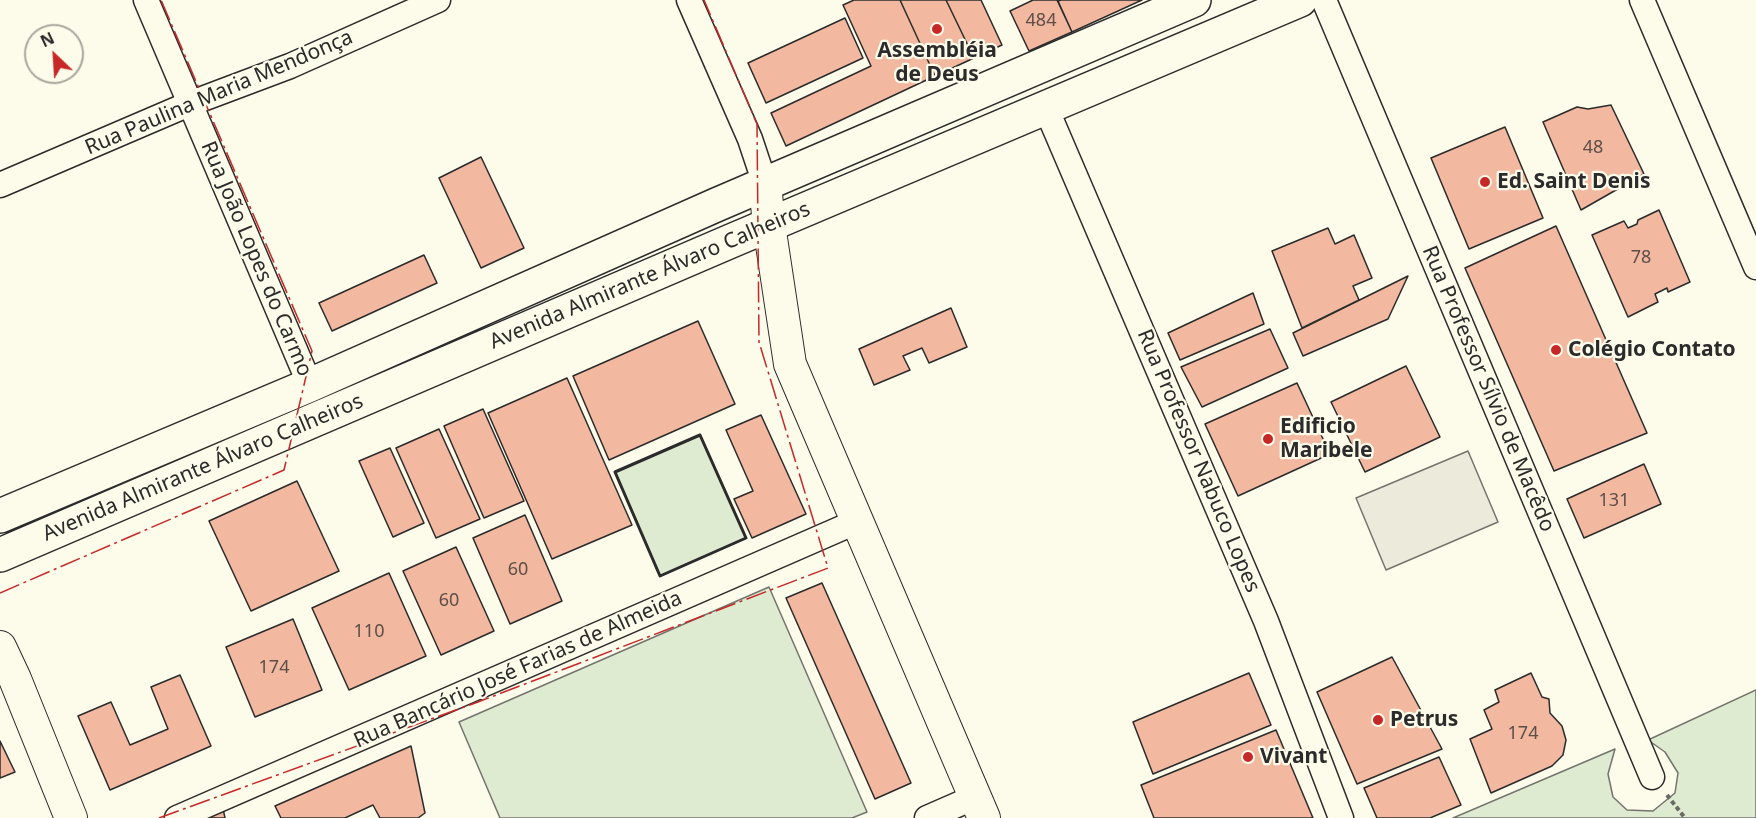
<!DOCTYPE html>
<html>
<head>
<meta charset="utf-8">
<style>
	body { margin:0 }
	#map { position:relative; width:1756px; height:818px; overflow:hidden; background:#fdfbea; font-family:"Noto Sans",sans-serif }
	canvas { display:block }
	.north { position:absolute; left:24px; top:24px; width:60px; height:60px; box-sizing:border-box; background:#fdfbea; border:2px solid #a9a89e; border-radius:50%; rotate:335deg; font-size:16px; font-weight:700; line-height:24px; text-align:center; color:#2b2b2b }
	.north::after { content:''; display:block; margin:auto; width:21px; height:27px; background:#c62828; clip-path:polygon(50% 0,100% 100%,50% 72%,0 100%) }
</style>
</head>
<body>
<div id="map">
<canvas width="1756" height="818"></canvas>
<div class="north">N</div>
</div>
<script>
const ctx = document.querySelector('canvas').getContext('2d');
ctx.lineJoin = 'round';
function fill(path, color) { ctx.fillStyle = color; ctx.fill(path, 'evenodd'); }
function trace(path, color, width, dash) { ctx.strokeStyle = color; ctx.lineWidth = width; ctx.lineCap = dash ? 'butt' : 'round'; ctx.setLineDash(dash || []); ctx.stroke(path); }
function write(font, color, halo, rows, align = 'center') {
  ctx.font = font + ' "Noto Sans",sans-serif'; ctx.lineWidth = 4.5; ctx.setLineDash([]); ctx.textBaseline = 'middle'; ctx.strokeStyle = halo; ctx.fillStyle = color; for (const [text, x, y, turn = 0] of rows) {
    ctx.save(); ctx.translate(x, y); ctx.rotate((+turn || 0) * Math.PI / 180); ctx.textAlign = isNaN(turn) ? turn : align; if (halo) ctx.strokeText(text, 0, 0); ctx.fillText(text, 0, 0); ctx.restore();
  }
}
const green = new Path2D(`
	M 700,435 L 746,538 L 660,576 L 615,472 Z
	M 769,587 L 867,812 L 852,818 L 500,818 L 459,722 Z
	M 1756,690 L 1756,818 L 1453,818 L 1615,749 L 1608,774 L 1613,797 L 1627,810 L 1653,811 L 1675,793 L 1678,773 L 1665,752 L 1648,740 Z`);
const parking = new Path2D(`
	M 1468,451 L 1498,522 L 1386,570 L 1356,498 Z`);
const building = new Path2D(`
	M 854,0 L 900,0 L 935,76 L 786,146 L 771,113 L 871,66 L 843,5 Z
	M 900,0 L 946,0 L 974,58 L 935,76 Z
	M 946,0 L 981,0 L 1002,45 L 974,58 Z
	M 1033,0 L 1057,0 L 1072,32 L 1029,51 L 1010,11 Z
	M 1061,0 L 1142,0 L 1072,32 L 1058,1 Z
	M 845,18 L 863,58 L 766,103 L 748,63 Z
	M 1611,105 L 1644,174 L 1581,210 L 1543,122 L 1577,107 L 1588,109 Z
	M 1505,127 L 1543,218 L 1469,249 L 1431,158 Z
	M 481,157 L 524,248 L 481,268 L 439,178 Z
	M 1659,210 L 1690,282 L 1668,292 L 1667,288 L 1655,294 L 1658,302 L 1628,317 L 1592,235 L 1624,221 L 1628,228 L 1637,224 L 1638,220 Z
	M 1556,226 L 1647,433 L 1554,471 L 1465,268 Z
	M 1328,228 L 1335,244 L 1354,235 L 1372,278 L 1353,286 L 1359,300 L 1302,328 L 1272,251 Z
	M 424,255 L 437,283 L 332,331 L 319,303 Z
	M 1408,276 L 1388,319 L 1303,356 L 1293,333 Z
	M 1253,293 L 1264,324 L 1180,360 L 1168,333 Z
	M 951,308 L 967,347 L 929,363 L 922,348 L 903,356 L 910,370 L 874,385 L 859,349 Z
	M 698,321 L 735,404 L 609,460 L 573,376 Z
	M 1270,329 L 1288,368 L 1202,407 L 1181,367 Z
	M 1406,366 L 1440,437 L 1365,472 L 1331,402 Z
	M 567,378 L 632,525 L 552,559 L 488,413 Z
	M 1297,383 L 1330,454 L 1238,496 L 1205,424 Z
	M 483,409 L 524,501 L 484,518 L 444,426 Z
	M 761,415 L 806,514 L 752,538 L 734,499 L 753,491 L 726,430 Z
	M 439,429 L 480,519 L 436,538 L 396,448 Z
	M 390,448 L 424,523 L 393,537 L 359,461 Z
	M 1644,464 L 1661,504 L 1584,538 L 1567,499 Z
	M 297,481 L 339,571 L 251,611 L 209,521 Z
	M 525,515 L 562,601 L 510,624 L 473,538 Z
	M 456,547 L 494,631 L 441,655 L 403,571 Z
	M 389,573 L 426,656 L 349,690 L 312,608 Z
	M 822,583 L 911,783 L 875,799 L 786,598 Z
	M 293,619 L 322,690 L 255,717 L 226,647 Z
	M 1392,657 L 1442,749 L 1357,784 L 1317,692 Z
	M 1249,673 L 1271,725 L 1153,774 L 1133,722 Z
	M 1531,673 L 1542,697 L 1549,699 L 1550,713 L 1562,726 L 1566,740 L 1563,755 L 1552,766 L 1491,793 L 1470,739 L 1492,729 L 1484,710 L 1499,702 L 1495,690 Z
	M 180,675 L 211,746 L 110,790 L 78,716 L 111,702 L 130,745 L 168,729 L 151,687 Z
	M 1276,730 L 1313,818 L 1154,818 L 1141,785 Z
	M 0,741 L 15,772 L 0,778 Z
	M 411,746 L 425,813 L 418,818 L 380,818 L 373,805 L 345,818 L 281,818 L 275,806 Z
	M 1439,757 L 1461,805 L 1430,818 L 1377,818 L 1364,788 Z
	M 222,804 L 225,818 L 195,818 Z`);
const path = new Path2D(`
	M 1667,795 L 1685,818`);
const minor = new Path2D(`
	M 146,0 L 310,385
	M 689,0 L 750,139 L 765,184
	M 1324,0 L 1652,777
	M 1642,0 L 1756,267
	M 1046,108 L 1266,621 L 1341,818
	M 0,185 L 189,104 L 290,66 L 438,0
	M 177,818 L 858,521
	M 927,818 L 975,797`);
const tertiary = new Path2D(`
	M 765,184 L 769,225 L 790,364 L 984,818
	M 0,647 L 15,679 L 71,818`);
const primary = new Path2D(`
	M 0,516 L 310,385 L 716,205 L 1194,0
	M 0,555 L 731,241 L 1300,0`);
const wall = new Path2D(`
	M 700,435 L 746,538 L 660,576 L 615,472 Z`);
const power = new Path2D(`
	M 0,593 L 284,470 L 312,351 L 161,0
	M 159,818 L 478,702 L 828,568 L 759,342 L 757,124 L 704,0`);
const markers = [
	[937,29,6,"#c62828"],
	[1485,182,6,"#c62828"],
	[1556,350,6,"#c62828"],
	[1268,439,6,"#c62828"],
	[1378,720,6,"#c62828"],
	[1248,757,6,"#c62828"]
];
const numberNames = [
	["484",1041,21],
	["48",1593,148],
	["78",1641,258],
	["131",1614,501],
	["60",518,570],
	["60",449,601],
	["110",369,632],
	["174",274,668],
	["174",1523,734]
];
const poiNames = [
	["Assembléia",937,51,"center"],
	["de Deus",937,75,"center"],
	["Ed. Saint Denis",1497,182],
	["Colégio Contato",1568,350],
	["Edificio",1280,427],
	["Maribele",1280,451],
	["Petrus",1390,720],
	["Vivant",1260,757]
];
const streetNames = [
	["Rua Paulina Maria Mendonça",219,93,-23],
	["Rua João Lopes do Carmo",256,259,67],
	["Avenida Almirante Álvaro Calheiros",650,276,-23],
	["Rua Professor Sílvio de Macêdo",1488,389,67],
	["Rua Professor Nabuco Lopes",1198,461,67],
	["Avenida Almirante Álvaro Calheiros",203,468,-23],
	["Rua Bancário José Farias de Almeida",518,670,-24]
];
fill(green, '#deebd1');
trace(green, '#74746e', 1.5);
fill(parking, '#eceadb');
trace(parking, '#74746e', 1.5);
fill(building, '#f2b8a0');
trace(building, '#2b2b2b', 1.5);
trace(minor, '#2b2b2b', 27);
trace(tertiary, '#2b2b2b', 34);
trace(primary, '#2b2b2b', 36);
trace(path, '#6a6964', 4, [4.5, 3]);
trace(minor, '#fdfbea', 24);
trace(tertiary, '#fdfbea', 32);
trace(primary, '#fdfbea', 33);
trace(wall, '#2b2b2b', 3);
trace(power, '#c62828', 1.5, [21, 4.5, 3, 4.5]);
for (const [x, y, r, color] of markers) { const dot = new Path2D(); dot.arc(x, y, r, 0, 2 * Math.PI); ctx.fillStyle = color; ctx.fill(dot); trace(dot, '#fdfbea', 2); }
write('18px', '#5d4e48', null, numberNames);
write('bold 21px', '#2b2b2b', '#fdfbea', poiNames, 'left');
write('21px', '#2b2b2b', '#fdfbea', streetNames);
</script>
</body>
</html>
